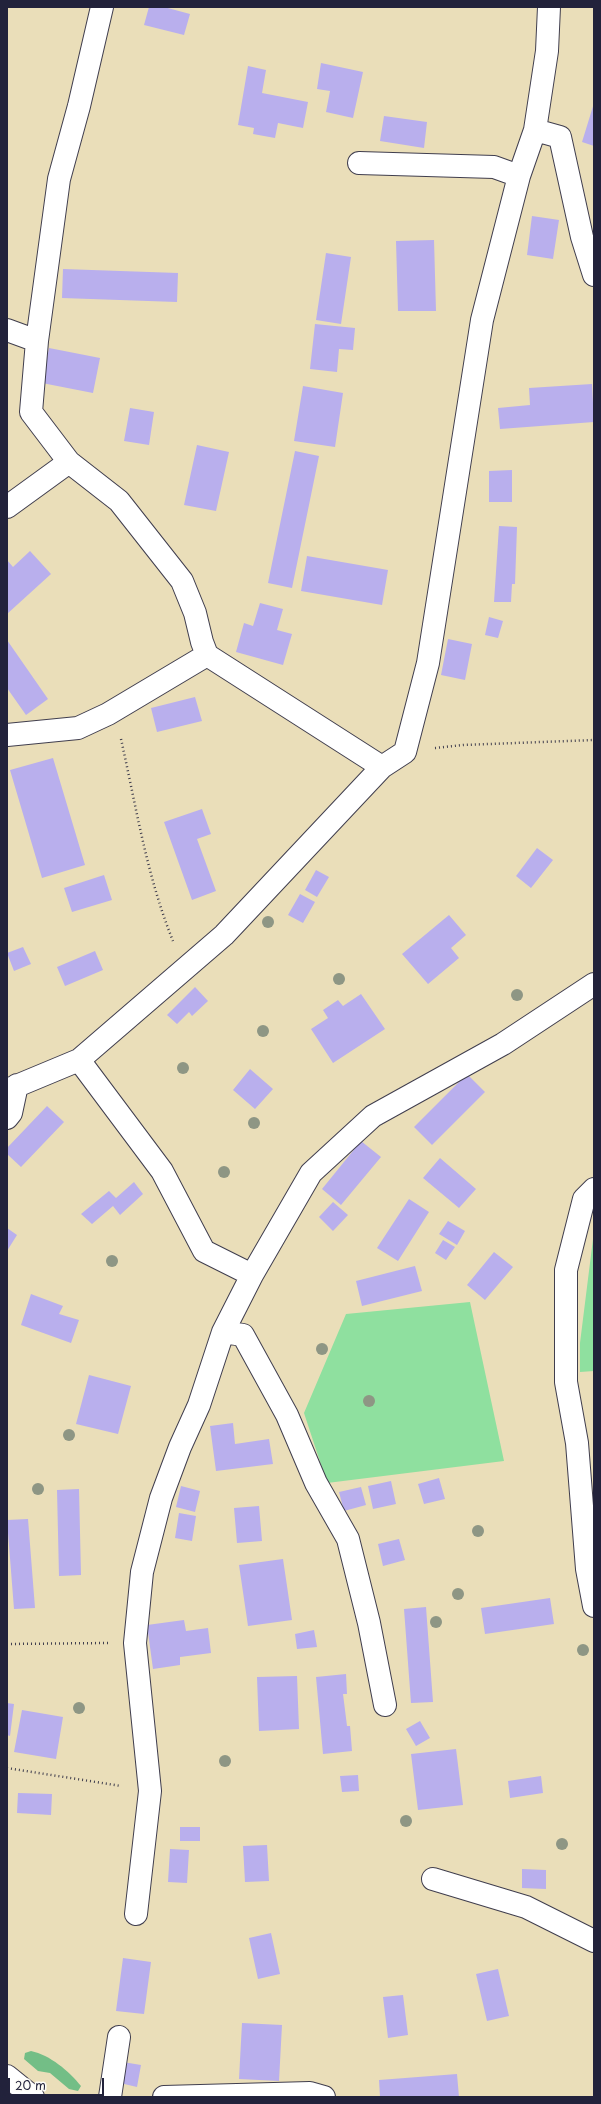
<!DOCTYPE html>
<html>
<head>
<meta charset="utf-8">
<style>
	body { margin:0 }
	#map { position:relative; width:601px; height:2104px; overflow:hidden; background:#eadeb9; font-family:"Playpen Sans",sans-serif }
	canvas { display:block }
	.frame { position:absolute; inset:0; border:8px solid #22223b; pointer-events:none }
	.scale { position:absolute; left:8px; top:2078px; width:96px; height:18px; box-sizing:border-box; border:2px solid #22223b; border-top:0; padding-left:5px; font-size:12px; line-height:14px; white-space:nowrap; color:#22223b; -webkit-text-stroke:3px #fdfcf7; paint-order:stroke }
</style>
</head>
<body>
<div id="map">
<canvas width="601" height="2104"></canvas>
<div class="frame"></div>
<div class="scale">20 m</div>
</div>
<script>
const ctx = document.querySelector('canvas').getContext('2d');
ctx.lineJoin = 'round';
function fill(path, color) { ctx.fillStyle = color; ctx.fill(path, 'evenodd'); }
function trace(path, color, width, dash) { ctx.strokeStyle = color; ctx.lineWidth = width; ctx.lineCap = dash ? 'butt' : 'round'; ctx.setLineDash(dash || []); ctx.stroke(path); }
const green = new Path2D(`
	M 594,1231 L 594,1371 L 580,1372 L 580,1343 Z
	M 470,1302 L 504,1461 L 327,1483 L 304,1413 L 346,1314 Z`);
const forest = new Path2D(`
	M 31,2051 C 50,2055 69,2071 81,2086 L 78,2091 L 69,2089 L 50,2073 L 38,2071 L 24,2059 L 25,2053 Z`);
const building = new Path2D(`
	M 149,7 L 164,7 L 190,14 L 184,35 L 144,25 Z
	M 321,63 L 363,72 L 353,118 L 326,112 L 330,91 L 317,89 Z
	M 248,66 L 266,70 L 262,93 L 308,102 L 303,128 L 278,123 L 275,138 L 253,134 L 254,128 L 238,125 Z
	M 594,103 L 594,146 L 582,142 Z
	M 384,116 L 427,122 L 424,148 L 380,141 Z
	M 532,216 L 559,220 L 553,259 L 527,255 Z
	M 434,240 L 436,311 L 398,311 L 396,241 Z
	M 326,253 L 351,257 L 341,324 L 316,320 Z
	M 63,269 L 178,273 L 177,302 L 62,298 Z
	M 315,324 L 355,328 L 353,350 L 339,349 L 337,372 L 310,369 Z
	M 49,348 L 100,358 L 93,393 L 42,383 Z
	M 592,384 L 594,422 L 500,429 L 498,408 L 530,405 L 529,388 Z
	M 303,386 L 343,393 L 335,447 L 294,441 Z
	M 130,408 L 154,412 L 149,445 L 124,441 Z
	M 197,445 L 229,452 L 216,511 L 184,505 Z
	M 295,451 L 319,456 L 292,588 L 268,583 Z
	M 512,470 L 512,502 L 489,502 L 489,471 Z
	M 499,526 L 517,527 L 515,584 L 512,584 L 511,602 L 494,602 Z
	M 30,551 L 51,574 L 7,614 L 7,560 L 13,567 Z
	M 307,556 L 388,570 L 382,605 L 301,591 Z
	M 260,603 L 283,609 L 277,630 L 292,634 L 283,665 L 236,652 L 244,623 L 253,626 Z
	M 489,617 L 503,621 L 498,638 L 485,635 Z
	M 448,639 L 472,644 L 465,680 L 441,675 Z
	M 7,640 L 48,699 L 26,715 L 7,688 Z
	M 195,697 L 202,721 L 157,732 L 151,708 Z
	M 53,758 L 85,865 L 42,878 L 10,770 Z
	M 202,809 L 211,834 L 197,839 L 216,891 L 192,900 L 164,822 Z
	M 537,848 L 553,860 L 531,888 L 516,876 Z
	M 316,870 L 329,877 L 317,897 L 305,890 Z
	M 104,875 L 112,900 L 72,912 L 64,888 Z
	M 300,894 L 315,902 L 303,923 L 288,915 Z
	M 449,915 L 466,935 L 451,948 L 459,958 L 428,984 L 402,954 Z
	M 23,947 L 31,964 L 14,971 L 7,953 Z
	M 95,951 L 103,970 L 65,986 L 57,967 Z
	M 195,987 L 208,1001 L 192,1016 L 189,1012 L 177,1024 L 167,1015 Z
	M 361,994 L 385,1029 L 333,1063 L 311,1029 L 328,1018 L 323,1010 L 338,1000 L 343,1006 Z
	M 250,1069 L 273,1089 L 255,1109 L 233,1090 Z
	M 467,1074 L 485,1092 L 432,1145 L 414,1127 Z
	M 47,1106 L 64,1122 L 21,1167 L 7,1154 L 7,1148 Z
	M 361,1141 L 381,1157 L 341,1205 L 322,1189 Z
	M 440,1158 L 476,1189 L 459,1208 L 423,1178 Z
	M 134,1182 L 143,1194 L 120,1215 L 113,1206 L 92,1224 L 81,1214 L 109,1191 L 116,1198 Z
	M 409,1199 L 429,1212 L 398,1261 L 377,1248 Z
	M 333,1202 L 348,1215 L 333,1231 L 319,1217 Z
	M 448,1221 L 465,1231 L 457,1245 L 439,1234 Z
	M 7,1228 L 17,1235 L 7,1251 Z
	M 443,1240 L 455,1247 L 446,1260 L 435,1253 Z
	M 494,1252 L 513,1267 L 485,1300 L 467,1285 Z
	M 415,1266 L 422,1291 L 362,1306 L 356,1281 Z
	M 31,1294 L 63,1306 L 59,1314 L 79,1320 L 71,1343 L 21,1325 Z
	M 89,1375 L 131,1386 L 118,1434 L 76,1424 Z
	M 233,1423 L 235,1444 L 269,1439 L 273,1464 L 216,1471 L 210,1426 Z
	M 439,1478 L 445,1499 L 424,1504 L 418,1484 Z
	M 391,1481 L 396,1504 L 373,1509 L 368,1486 Z
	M 181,1486 L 200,1491 L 195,1512 L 176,1507 Z
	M 361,1487 L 366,1505 L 344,1511 L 339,1492 Z
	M 79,1489 L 81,1575 L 59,1576 L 57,1490 Z
	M 259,1506 L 262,1541 L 237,1543 L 234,1508 Z
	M 179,1513 L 196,1516 L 192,1541 L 175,1538 Z
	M 28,1519 L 35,1608 L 14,1609 L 7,1520 Z
	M 399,1539 L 405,1560 L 383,1566 L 378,1544 Z
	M 283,1559 L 292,1620 L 248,1626 L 239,1565 Z
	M 550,1598 L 554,1624 L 485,1634 L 481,1608 Z
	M 426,1607 L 433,1702 L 411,1703 L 404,1609 Z
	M 184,1620 L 186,1631 L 208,1628 L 211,1653 L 180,1657 L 180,1665 L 153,1669 L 147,1625 Z
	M 314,1630 L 317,1647 L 297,1649 L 295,1634 Z
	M 346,1674 L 347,1694 L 343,1694 L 347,1726 L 350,1726 L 352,1751 L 323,1754 L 316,1677 Z
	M 297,1676 L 299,1729 L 259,1731 L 257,1677 Z
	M 7,1703 L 14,1704 L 10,1736 L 7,1735 Z
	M 22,1710 L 63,1717 L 56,1759 L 14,1752 Z
	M 420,1721 L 430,1738 L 416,1746 L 406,1729 Z
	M 456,1749 L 463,1805 L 418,1810 L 411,1754 Z
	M 358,1775 L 359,1791 L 342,1792 L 340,1776 Z
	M 541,1776 L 543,1793 L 510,1798 L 508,1781 Z
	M 18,1793 L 52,1794 L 51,1815 L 17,1813 Z
	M 180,1827 L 200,1827 L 200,1841 L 180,1841 Z
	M 267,1845 L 269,1881 L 245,1882 L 243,1846 Z
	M 170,1849 L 189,1850 L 187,1883 L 168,1882 Z
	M 522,1869 L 546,1870 L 546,1889 L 522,1888 Z
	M 271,1933 L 280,1974 L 258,1979 L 249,1938 Z
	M 123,1958 L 151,1962 L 144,2014 L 116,2011 Z
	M 498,1969 L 509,2016 L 487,2021 L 476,1974 Z
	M 403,1995 L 408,2035 L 388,2038 L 383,1997 Z
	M 242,2023 L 282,2025 L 279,2081 L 239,2079 Z
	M 123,2062 L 141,2065 L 137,2087 L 120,2083 Z
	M 457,2074 L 459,2097 L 380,2097 L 379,2080 Z`);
const path = new Path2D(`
	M 121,739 C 136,806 147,877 173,941
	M 435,748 L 463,745 L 594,740
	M 7,1644 L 108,1643
	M 7,1768 L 121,1786`);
const minor = new Path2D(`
	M 102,7 L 79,106 L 59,179 L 37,341 L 31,412 L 69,462 L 119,501 L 182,581 L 195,613 L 202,642 L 207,655 L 382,767
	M 535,130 L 560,137 L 582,237 L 594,275
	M 359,163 L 494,167 L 519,176
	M 7,330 L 37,341
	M 7,507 L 69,462
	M 7,735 L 78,728 L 108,714 L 207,655
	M 79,1060 L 162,1171 L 204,1251 L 252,1275
	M 7,1090 L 79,1060 L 224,935 L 382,767 L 405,752 L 428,663 L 482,320 L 519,176 L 535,130 L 547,51 L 549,7
	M 7,1118 L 11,1113 L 17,1085
	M 594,1189 L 584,1199 L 566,1270 L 566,1382 L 577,1443 L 587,1569 L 594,1606
	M 223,1332 L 243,1335 L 287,1415 L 316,1483 L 348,1539 L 369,1623 L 385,1705
	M 433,1879 L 526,1907 L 594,1941
	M 136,1914 L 150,1791 L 135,1643 L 142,1572 L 161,1498 L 180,1447 L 199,1405 L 223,1332 L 252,1275 L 311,1173 L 373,1116 L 503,1044 L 594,984
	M 7,2076 L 33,2097
	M 110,2097 L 119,2037
	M 164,2097 L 310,2093 L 324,2097`);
const trees = [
	[268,922],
	[339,979],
	[517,995],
	[263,1031],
	[183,1068],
	[254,1123],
	[224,1172],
	[112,1261],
	[322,1349],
	[369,1401],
	[69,1435],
	[38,1489],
	[478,1531],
	[458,1594],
	[436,1622],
	[583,1650],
	[79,1708],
	[225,1761],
	[406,1821],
	[562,1844]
];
fill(green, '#8fe09f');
fill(forest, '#73be86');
fill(building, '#b9afed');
trace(minor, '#403e4e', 24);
trace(path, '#403e4e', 2.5, [1, 3]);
trace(minor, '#fff', 22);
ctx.fillStyle = '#8e9684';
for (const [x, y] of trees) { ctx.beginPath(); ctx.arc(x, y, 6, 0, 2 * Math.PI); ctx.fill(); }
</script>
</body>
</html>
